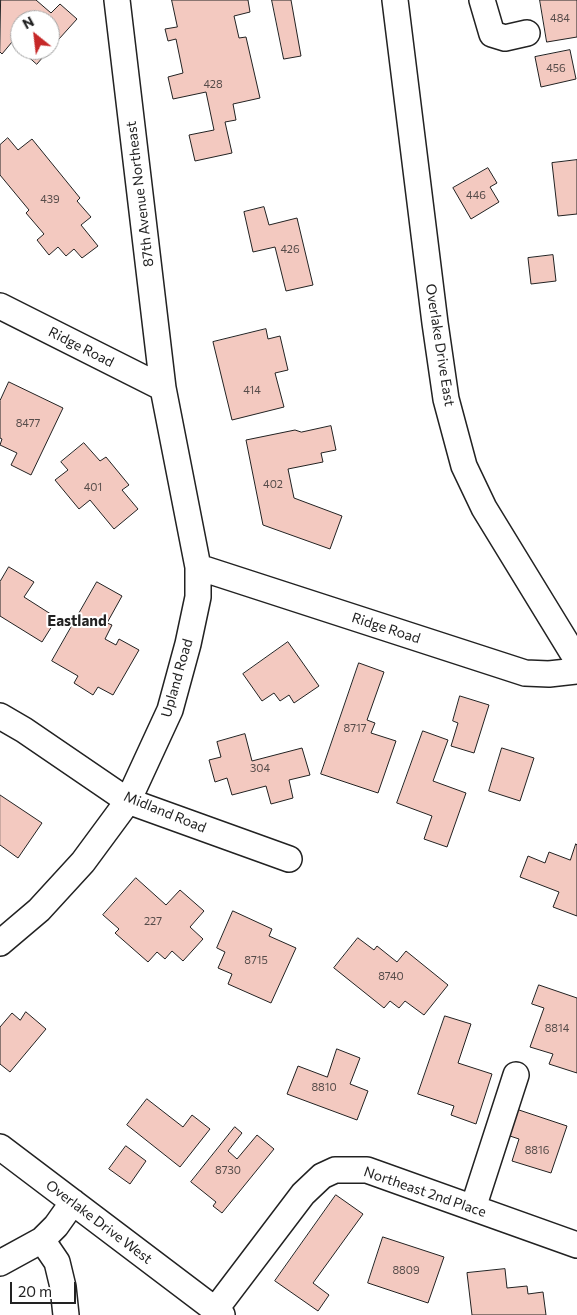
<!DOCTYPE html>
<html>
<head>
<meta charset="utf-8">
<style>
	body { margin:0 }
	#map { position:relative; width:577px; height:1315px; overflow:hidden; background:#fff; font-family:Commissioner,sans-serif }
	canvas { display:block }
	.north { position:absolute; left:10px; top:10px; width:50px; height:50px; box-sizing:border-box; background:#fff; border:1px solid #a7a7a7; border-radius:50%; rotate:331deg; font-size:14px; font-weight:700; line-height:20px; text-align:center; color:#222 }
	.north::after { content:''; display:block; margin:auto; width:18px; height:22px; background:#c62828; clip-path:polygon(50% 0,100% 100%,50% 72%,0 100%) }
	.scale { position:absolute; left:10px; top:1282px; width:66px; height:22px; box-sizing:border-box; border:2px solid #222; border-top:0; padding-left:6px; font-size:15px; line-height:18px; white-space:nowrap; color:#222; -webkit-text-stroke:4px #fff; paint-order:stroke }
</style>
</head>
<body>
<div id="map">
<canvas width="577" height="1315"></canvas>
<div class="north">N</div>
<div class="scale">20 m</div>
</div>
<script>
const ctx = document.querySelector('canvas').getContext('2d');
ctx.lineJoin = 'round';
function fill(path, color) { ctx.fillStyle = color; ctx.fill(path, 'evenodd'); }
function trace(path, color, width, dash) { ctx.strokeStyle = color; ctx.lineWidth = width; ctx.lineCap = dash ? 'butt' : 'round'; ctx.setLineDash(dash || []); ctx.stroke(path); }
function write(font, color, halo, rows, align = 'center') {
  ctx.font = font + ' Commissioner,sans-serif'; ctx.lineWidth = 4; ctx.setLineDash([]); ctx.textBaseline = 'middle'; ctx.strokeStyle = halo; ctx.fillStyle = color; for (const [text, x, y, turn = 0] of rows) {
    ctx.save(); ctx.translate(x, y); ctx.rotate((+turn || 0) * Math.PI / 180); ctx.textAlign = isNaN(turn) ? turn : align; if (halo) ctx.strokeText(text, 0, 0); ctx.fillText(text, 0, 0); ctx.restore();
  }
}
const building = new Path2D(`
	M 1,0 L 36,0 L 51,13 L 60,4 L 77,19 L 50,49 L 50,20 L 20,20 L 20,49 L 12,42 L 2,54 L 0,52 Z
	M 172,0 L 248,0 L 250,12 L 234,16 L 239,38 L 246,37 L 260,98 L 233,104 L 236,120 L 225,122 L 232,153 L 195,161 L 189,135 L 214,130 L 206,92 L 173,99 L 168,77 L 183,73 L 176,39 L 168,41 L 165,29 L 177,27 Z
	M 272,0 L 291,0 L 301,56 L 284,59 Z
	M 540,0 L 577,0 L 577,37 L 547,42 Z
	M 21,50 L 49,50 L 37,64 Z
	M 570,50 L 576,79 L 541,87 L 535,57 Z
	M 8,138 L 18,150 L 32,139 L 80,198 L 77,201 L 91,217 L 81,225 L 98,246 L 82,258 L 74,249 L 66,256 L 58,247 L 49,255 L 37,240 L 44,234 L 26,213 L 29,210 L 0,175 L 0,145 Z
	M 577,160 L 577,214 L 558,216 L 552,163 Z
	M 488,168 L 497,183 L 490,187 L 499,202 L 471,219 L 453,188 Z
	M 264,207 L 269,225 L 297,218 L 313,285 L 286,291 L 275,247 L 253,252 L 244,212 Z
	M 553,255 L 556,281 L 531,284 L 528,258 Z
	M 266,329 L 268,339 L 280,336 L 288,370 L 275,373 L 284,407 L 232,420 L 213,342 Z
	M 9,382 L 63,408 L 31,475 L 11,465 L 17,453 L 0,445 L 2,439 L 0,438 L 0,401 Z
	M 331,426 L 336,450 L 321,453 L 323,462 L 288,469 L 294,498 L 342,516 L 330,549 L 263,525 L 246,440 L 295,430 L 301,432 Z
	M 84,443 L 100,461 L 106,457 L 129,485 L 122,490 L 138,509 L 114,529 L 90,500 L 79,509 L 55,480 L 68,470 L 61,462 Z
	M 9,567 L 34,582 L 24,597 L 57,618 L 42,642 L 0,616 L 0,582 Z
	M 97,582 L 122,596 L 107,623 L 112,625 L 105,639 L 116,645 L 119,639 L 139,650 L 113,695 L 98,687 L 93,695 L 74,683 L 78,676 L 52,661 Z
	M 288,642 L 319,686 L 294,703 L 289,695 L 280,701 L 274,693 L 262,701 L 243,674 Z
	M 359,663 L 384,672 L 367,720 L 375,723 L 371,733 L 396,741 L 378,793 L 321,774 Z
	M 460,696 L 489,705 L 474,753 L 451,746 L 458,723 L 453,721 Z
	M 423,731 L 448,740 L 433,781 L 466,793 L 447,847 L 424,839 L 432,816 L 397,803 Z
	M 245,734 L 252,761 L 302,748 L 310,775 L 289,780 L 293,798 L 271,804 L 266,786 L 232,795 L 227,778 L 215,782 L 209,760 L 221,757 L 217,742 Z
	M 502,748 L 534,758 L 520,801 L 489,791 Z
	M 0,795 L 42,823 L 18,858 L 0,845 Z
	M 576,844 L 577,845 L 577,916 L 553,907 L 559,892 L 520,877 L 528,856 L 545,863 L 549,852 L 570,860 Z
	M 136,878 L 166,905 L 180,890 L 204,911 L 190,927 L 203,939 L 183,961 L 172,951 L 165,959 L 157,952 L 148,962 L 115,933 L 119,929 L 103,915 Z
	M 233,911 L 272,929 L 269,936 L 296,948 L 271,1003 L 228,984 L 232,974 L 218,968 L 225,952 L 217,948 Z
	M 358,938 L 374,950 L 377,946 L 397,962 L 406,951 L 448,985 L 424,1015 L 405,1001 L 399,1008 L 390,1001 L 384,1008 L 334,968 Z
	M 539,985 L 577,998 L 577,1073 L 549,1064 L 553,1054 L 530,1047 L 544,1008 L 532,1004 Z
	M 26,1012 L 46,1029 L 10,1072 L 0,1064 L 0,1027 L 12,1013 L 20,1020 Z
	M 445,1016 L 471,1024 L 458,1063 L 492,1074 L 476,1124 L 451,1115 L 454,1106 L 418,1094 Z
	M 337,1049 L 360,1058 L 350,1084 L 368,1091 L 357,1120 L 287,1094 L 298,1066 L 327,1077 Z
	M 147,1099 L 183,1127 L 192,1115 L 210,1129 L 180,1167 L 127,1125 Z
	M 516,1109 L 567,1126 L 551,1173 L 512,1161 L 519,1139 L 507,1135 Z
	M 235,1127 L 242,1133 L 228,1151 L 237,1159 L 257,1135 L 274,1149 L 222,1213 L 213,1206 L 216,1202 L 191,1182 Z
	M 126,1146 L 146,1161 L 130,1184 L 109,1169 Z
	M 336,1195 L 363,1214 L 313,1283 L 329,1295 L 318,1311 L 275,1281 Z
	M 383,1237 L 444,1257 L 428,1303 L 368,1283 Z
	M 505,1269 L 507,1288 L 527,1286 L 528,1294 L 543,1292 L 546,1315 L 472,1315 L 467,1273 Z`);
const minor = new Path2D(`
	M 395,0 L 435,323 L 446,399 L 464,466 L 484,508 L 577,660
	M 482,0 L 492,34 L 505,38 L 527,33
	M 0,306 L 163,388
	M 198,567 L 525,673 L 549,674 L 577,671
	M 0,716 L 24,730 L 128,801 L 289,859
	M 0,943 L 39,910 L 83,862 L 128,801 L 170,710 L 188,644 L 198,597 L 198,567 L 163,388 L 117,0
	M 0,1147 L 222,1315
	M 473,1208 L 516,1075
	M 42,1240 L 57,1262 L 63,1287 L 66,1315
	M 0,1263 L 42,1240 L 56,1226 L 73,1202
	M 215,1310 L 303,1194 L 322,1176 L 335,1170 L 367,1170 L 577,1245`);
const numberNames = [
	["484",560,18],
	["456",556,68],
	["428",213,84],
	["446",476,195],
	["439",50,199],
	["426",290,249],
	["414",252,390],
	["8477",28,423],
	["402",273,484],
	["401",93,487],
	["8717",355,728],
	["304",260,768],
	["227",153,921],
	["8715",256,960],
	["8740",391,976],
	["8814",557,1028],
	["8810",324,1087],
	["8816",537,1150],
	["8730",228,1170],
	["8809",406,1270]
];
const streetNames = [
	["87th Avenue Northeast",140,194,-97],
	["Overlake Drive East",440,345,81],
	["Ridge Road",81,347,27],
	["Ridge Road",386,628,18],
	["Upland Road",177,678,-74],
	["Midland Road",165,812,22],
	["Northeast 2nd Place",425,1192,19],
	["Overlake Drive West",99,1222,37]
];
const neighbourhoodNames = [
	["Eastland",77,621]
];
fill(building, '#f3c9c0');
trace(building, '#222', 1);
trace(minor, '#222', 28);
trace(minor, '#fff', 25);
write('11px', '#564c4a', null, numberNames);
write('14px', '#222', '#fff', streetNames);
write('bold 15px', '#222', '#fff', neighbourhoodNames);
</script>
</body>
</html>
